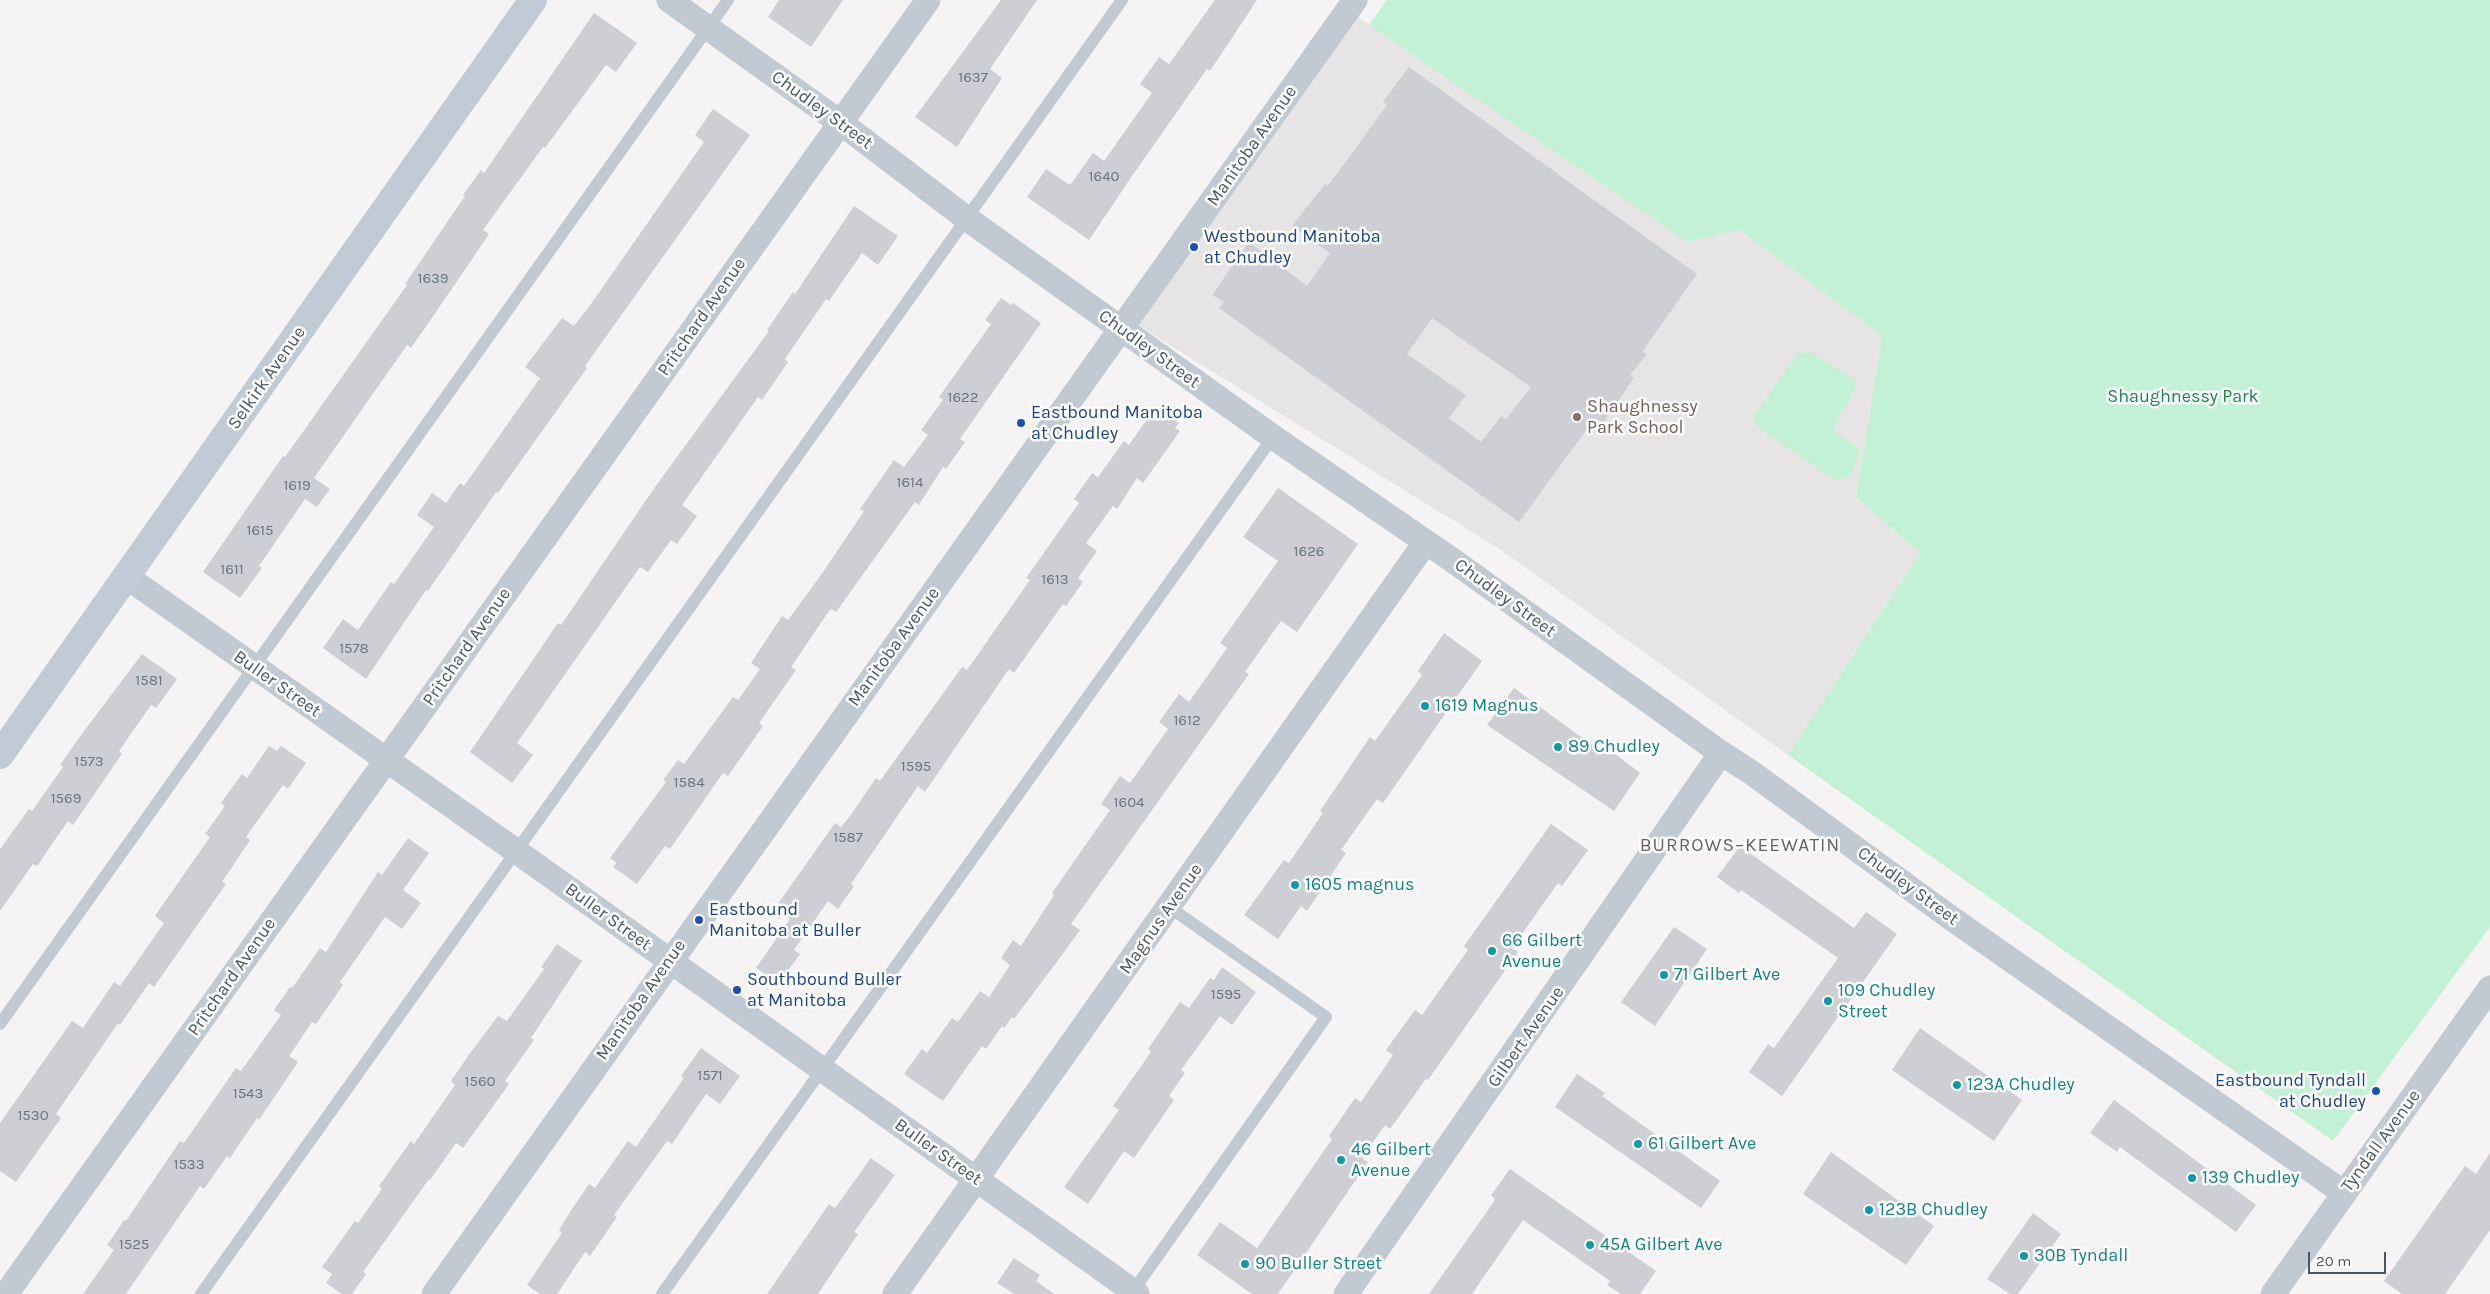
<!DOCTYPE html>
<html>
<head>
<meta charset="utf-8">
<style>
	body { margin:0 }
	#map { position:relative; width:2490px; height:1294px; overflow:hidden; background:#f5f3f3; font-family:Karla,sans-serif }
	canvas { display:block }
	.scale { position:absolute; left:2308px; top:1252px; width:78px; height:22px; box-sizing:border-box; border:2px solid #4a5661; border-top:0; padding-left:6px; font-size:15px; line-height:18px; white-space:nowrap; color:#4a5661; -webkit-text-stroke:4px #fff; paint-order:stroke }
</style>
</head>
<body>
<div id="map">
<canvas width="2490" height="1294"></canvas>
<div class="scale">20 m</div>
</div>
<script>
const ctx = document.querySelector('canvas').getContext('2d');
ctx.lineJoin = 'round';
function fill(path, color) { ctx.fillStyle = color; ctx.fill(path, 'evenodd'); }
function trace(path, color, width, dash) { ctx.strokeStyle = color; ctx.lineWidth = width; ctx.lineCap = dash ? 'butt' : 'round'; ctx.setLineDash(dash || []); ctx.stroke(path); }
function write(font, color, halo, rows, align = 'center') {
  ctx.font = font + ' Karla,sans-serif'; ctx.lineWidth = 5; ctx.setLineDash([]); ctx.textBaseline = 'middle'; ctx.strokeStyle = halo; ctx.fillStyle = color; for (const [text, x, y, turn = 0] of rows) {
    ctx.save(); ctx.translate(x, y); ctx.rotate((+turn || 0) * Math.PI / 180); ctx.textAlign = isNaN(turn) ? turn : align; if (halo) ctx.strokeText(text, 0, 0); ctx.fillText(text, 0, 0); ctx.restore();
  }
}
const education = new Path2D(`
	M 1352,13 L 1687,242 L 1740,230 L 1882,336 L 1856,497 L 1920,553 L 1788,755 L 1501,550 L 1134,323 Z`);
const green = new Path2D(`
	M 1387,0 L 2490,0 L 2490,927 L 2333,1141 L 1788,755 L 1920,553 L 1856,497 L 1882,336 L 1740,230 L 1687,242 L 1369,25 Z
	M 1811,352 L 1856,381 C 1853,400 1837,412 1834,431 L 1860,450 L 1851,476 L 1835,480 L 1757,427 L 1754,416 L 1798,353 Z`);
const building = new Path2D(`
	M 779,0 L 843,0 L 811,47 L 768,17 Z
	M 1001,0 L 1037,0 L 990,69 L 1002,78 L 957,147 L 915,117 Z
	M 1215,0 L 1257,0 L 1210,71 L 1207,69 L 1130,179 L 1089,240 L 1027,197 L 1046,169 L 1070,185 L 1093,153 L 1104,161 L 1152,93 L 1140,84 L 1159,57 L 1169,64 Z
	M 594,13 L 637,43 L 616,72 L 606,65 L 545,148 L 543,147 L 483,230 L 489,234 L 449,293 L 411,348 L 407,345 L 314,478 L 330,489 L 317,507 L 305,499 L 259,566 L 262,568 L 240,598 L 203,572 L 283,456 L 285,457 L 407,285 L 405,284 L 465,196 L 463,195 L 481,170 L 484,173 Z
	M 1409,67 L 1697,274 L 1642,352 L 1647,354 L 1630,375 L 1634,378 L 1603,423 L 1595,418 L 1519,522 L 1219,308 L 1224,302 L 1212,295 L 1249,242 L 1307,286 L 1330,253 L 1292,226 L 1325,184 L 1328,186 L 1387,105 L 1383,102 ZM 1432,318 L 1531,387 L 1506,419 L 1501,416 L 1481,442 L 1449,418 L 1466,395 L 1407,354 Z
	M 713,109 L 750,135 L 585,366 L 587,368 L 498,493 L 496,492 L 428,591 L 426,590 L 366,679 L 323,648 L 343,619 L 358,630 L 391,582 L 394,584 L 434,527 L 417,515 L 432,493 L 446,503 L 460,483 L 464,486 L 540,378 L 525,367 L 562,318 L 574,326 L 593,301 L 704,142 L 695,135 Z
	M 854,206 L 898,236 L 878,265 L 862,253 L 829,301 L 826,299 L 785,359 L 788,362 L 762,400 L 758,397 L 682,505 L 697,516 L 677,544 L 671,540 L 648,572 L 640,567 L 517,743 L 533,755 L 512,783 L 470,752 L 558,623 L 561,625 L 655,487 L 769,331 L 767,330 L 793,292 L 795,294 Z
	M 1001,298 L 1011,305 L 1013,303 L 1041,323 L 960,439 L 965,442 L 946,469 L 943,467 L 919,505 L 915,502 L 836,612 L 831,609 L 827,614 L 791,667 L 796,670 L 759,723 L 763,726 L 728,776 L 723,773 L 670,849 L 665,846 L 637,884 L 613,867 L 617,863 L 610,858 L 666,782 L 663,780 L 678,760 L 684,764 L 733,697 L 738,700 L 760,669 L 751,663 L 782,616 L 788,620 L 821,575 L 864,511 L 860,509 L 894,460 L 904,467 L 928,435 L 921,430 L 943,400 L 939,397 L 991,324 L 985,320 Z
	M 1156,406 L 1179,423 L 1175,428 L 1180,431 L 1143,483 L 1137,478 L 1117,509 L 1113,506 L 1086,543 L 1097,551 L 1078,578 L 1083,582 L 1066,606 L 1063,604 L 1014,673 L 1009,669 L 925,792 L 918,786 L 851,884 L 854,886 L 838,909 L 828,901 L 794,950 L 800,954 L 779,983 L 756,968 L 790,919 L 775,908 L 835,823 L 841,827 L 850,816 L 876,778 L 880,781 L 962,667 L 967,670 L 1030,580 L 1026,578 L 1079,503 L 1074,499 L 1092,473 L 1098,477 L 1124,441 L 1129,445 Z
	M 1278,488 L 1358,544 L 1297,632 L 1281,621 L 1245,672 L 1249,674 L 1071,924 L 1080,930 L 1062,955 L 1014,1019 L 1012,1017 L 1004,1028 L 1002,1026 L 986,1049 L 982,1046 L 943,1101 L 904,1074 L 922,1049 L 927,1053 L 952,1018 L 958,1022 L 980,991 L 989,997 L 1010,965 L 1001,958 L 1013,940 L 1021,946 L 1054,895 L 1052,893 L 1110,810 L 1101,804 L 1120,776 L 1130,783 L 1168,729 L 1159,722 L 1179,694 L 1189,702 L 1227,648 L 1220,643 L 1278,561 L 1243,537 Z
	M 1444,633 L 1482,661 L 1383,803 L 1377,799 L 1341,850 L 1346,853 L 1307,911 L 1301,906 L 1278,939 L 1244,915 L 1284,860 L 1289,863 L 1323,813 L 1320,811 L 1370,737 L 1375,741 L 1422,675 L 1418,671 Z
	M 142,654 L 177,679 L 156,708 L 151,705 L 119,751 L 122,754 L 73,825 L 68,821 L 37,866 L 33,864 L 0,911 L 0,849 L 29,809 L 32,811 L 63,767 L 60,765 L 81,735 Z
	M 1514,688 L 1599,750 L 1604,745 L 1640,773 L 1614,811 L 1487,725 Z
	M 269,746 L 277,751 L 281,746 L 306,763 L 288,789 L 283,785 L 246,837 L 250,840 L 222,882 L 226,884 L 154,987 L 149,983 L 120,1025 L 118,1023 L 56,1114 L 61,1118 L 16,1182 L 0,1171 L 0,1123 L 72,1021 L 83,1028 L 114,982 L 120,986 L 164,923 L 155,916 L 210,837 L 205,834 L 225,806 L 221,803 L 242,774 L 247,778 Z
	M 1551,824 L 1588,850 L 1562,886 L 1558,883 L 1512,948 L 1518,952 L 1428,1080 L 1426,1079 L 1390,1129 L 1385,1125 L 1362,1158 L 1368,1162 L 1278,1294 L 1252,1294 L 1197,1255 L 1220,1222 L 1257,1248 L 1332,1139 L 1329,1136 L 1355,1098 L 1361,1102 L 1393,1055 L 1386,1050 L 1415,1010 L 1422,1015 L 1468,950 L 1464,946 Z
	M 408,838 L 429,853 L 403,890 L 421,903 L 402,929 L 385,917 L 340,982 L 343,985 L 316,1024 L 312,1022 L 289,1056 L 298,1062 L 259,1120 L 257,1118 L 230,1158 L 227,1156 L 204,1189 L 200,1186 L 126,1294 L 83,1294 L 114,1250 L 107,1245 L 124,1220 L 126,1221 L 180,1141 L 184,1143 L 236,1068 L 241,1071 L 281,1015 L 274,1010 L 290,987 L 292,988 L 320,948 L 326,952 L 378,872 L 382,875 Z
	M 1740,846 L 1854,928 L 1866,912 L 1897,934 L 1782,1096 L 1749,1072 L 1768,1044 L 1774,1048 L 1838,958 L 1741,890 L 1739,893 L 1717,877 Z
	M 1674,927 L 1707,949 L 1655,1026 L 1621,1002 Z
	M 557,944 L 582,961 L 531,1038 L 534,1040 L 505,1081 L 509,1084 L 463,1148 L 456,1143 L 430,1180 L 429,1179 L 363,1272 L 366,1274 L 352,1294 L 342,1294 L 326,1283 L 332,1274 L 322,1267 L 355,1221 L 358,1223 L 382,1189 L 379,1186 L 411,1141 L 414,1144 L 455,1085 L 451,1081 L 468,1056 L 498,1016 L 507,1021 L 544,969 L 541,967 Z
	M 1222,967 L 1256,992 L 1232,1025 L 1220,1016 L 1181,1070 L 1185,1073 L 1169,1096 L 1174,1100 L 1134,1158 L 1124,1151 L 1088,1204 L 1064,1187 L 1119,1110 L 1113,1106 L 1151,1052 L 1148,1049 L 1180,1002 L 1189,1008 L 1210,978 L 1214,980 Z
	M 1920,1028 L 2022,1100 L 1994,1141 L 1892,1070 Z
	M 701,1048 L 740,1076 L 720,1104 L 706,1094 L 672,1144 L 667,1141 L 614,1215 L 617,1217 L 590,1256 L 585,1252 L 557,1294 L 540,1294 L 527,1285 L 562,1233 L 559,1230 L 572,1209 L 589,1184 L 595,1188 L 628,1141 L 636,1147 L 684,1078 L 681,1076 Z
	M 1577,1074 L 1605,1093 L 1602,1096 L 1720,1181 L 1701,1208 L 1555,1107 Z
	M 2114,1100 L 2256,1205 L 2236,1232 L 2120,1147 L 2117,1152 L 2090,1133 Z
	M 1831,1152 L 1934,1226 L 1906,1265 L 1803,1194 Z
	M 2490,1153 L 2490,1230 L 2445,1294 L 2402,1294 L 2384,1281 L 2465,1166 L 2476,1174 Z
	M 871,1158 L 895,1175 L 854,1232 L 858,1234 L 818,1294 L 767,1294 L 829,1204 L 835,1208 Z
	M 1510,1169 L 1656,1271 L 1640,1294 L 1621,1294 L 1607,1285 L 1610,1281 L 1523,1220 L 1472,1294 L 1429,1294 L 1495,1200 L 1491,1195 Z
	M 2033,1213 L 2061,1234 L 2018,1294 L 2010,1294 L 1987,1279 Z
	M 1014,1258 L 1040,1275 L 1036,1281 L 1054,1294 L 1014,1294 L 997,1283 Z`);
const lane = new Path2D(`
	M 0,1024 L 728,0
	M 201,1294 L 1122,0
	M 662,1294 L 1273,437
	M 1131,1294 L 1326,1017 L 1169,907`);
const street = new Path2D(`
	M 669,0 L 841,123 L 966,218 L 1273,437 L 1455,562 L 1721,753 L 1752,773 L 1951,918 L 2344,1193
	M 127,577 L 516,851 L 1137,1294
	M 6,1294 L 928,0
	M 434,1294 C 739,861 1050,433 1355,0
	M 895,1294 L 1425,543
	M 1346,1294 L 1721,753
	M 2273,1294 L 2490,988`);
const secondary = new Path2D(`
	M 0,755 L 533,0`);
const markers = [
	[1194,247,5,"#1a4fb4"],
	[1577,417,5,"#8d6e63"],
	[1021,423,5,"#1a4fb4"],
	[1425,706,5,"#0f9aa8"],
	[1558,747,5,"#0f9aa8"],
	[1295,885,5,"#0f9aa8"],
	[699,920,5,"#1a4fb4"],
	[1492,951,5,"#0f9aa8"],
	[1664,975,5,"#0f9aa8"],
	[737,990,5,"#1a4fb4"],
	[1828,1001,5,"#0f9aa8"],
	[1957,1085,5,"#0f9aa8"],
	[2376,1091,5,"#1a4fb4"],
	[1638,1144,5,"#0f9aa8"],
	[1341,1160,5,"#0f9aa8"],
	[2192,1178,5,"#0f9aa8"],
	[1869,1210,5,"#0f9aa8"],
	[1590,1245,5,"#0f9aa8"],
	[2024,1256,5,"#0f9aa8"],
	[1245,1264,5,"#0f9aa8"]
];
const numberNames = [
	["1637",973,78],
	["1640",1104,177],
	["1639",433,279],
	["1622",963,398],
	["1614",910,483],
	["1619",297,486],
	["1615",260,531],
	["1626",1309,552],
	["1611",232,570],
	["1613",1055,580],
	["1578",354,649],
	["1581",149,681],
	["1612",1187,721],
	["1573",89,762],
	["1595",916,767],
	["1584",689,783],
	["1569",66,799],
	["1604",1129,803],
	["1587",848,838],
	["1595",1226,995],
	["1571",710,1076],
	["1560",480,1082],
	["1543",248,1094],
	["1530",33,1116],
	["1533",189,1165],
	["1525",134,1245]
];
const streetNames = [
	["Chudley Street",822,110,36],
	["Manitoba Avenue",1252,146,-55],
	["Pritchard Avenue",702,317,-55],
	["Chudley Street",1149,349,36],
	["Selkirk Avenue",267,378,-55],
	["Chudley Street",1505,598,36],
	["Pritchard Avenue",467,647,-55],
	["Manitoba Avenue",894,647,-54],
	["Buller Street",277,684,35],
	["Chudley Street",1908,886,36],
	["Buller Street",608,917,36],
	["Magnus Avenue",1161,919,-55],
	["Pritchard Avenue",232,977,-55],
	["Manitoba Avenue",641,1000,-55],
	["Gilbert Avenue",1526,1037,-55],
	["Tyndall Avenue",2381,1141,-54],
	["Buller Street",938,1152,35]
];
const transitNames = [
	["Westbound Manitoba",1204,237],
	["at Chudley",1204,258],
	["Eastbound Manitoba",1031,413],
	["at Chudley",1031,434],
	["Eastbound",709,910],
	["Manitoba at Buller",709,931],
	["Southbound Buller",747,980],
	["at Manitoba",747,1001],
	["Eastbound Tyndall",2366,1081,"right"],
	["at Chudley",2366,1102,"right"]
];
const parkNames = [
	["Shaughnessy Park",2183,397]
];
const educationNames = [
	["Shaughnessy",1587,407],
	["Park School",1587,428]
];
const cultureNames = [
	["1619 Magnus",1435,706],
	["89 Chudley",1568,747],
	["1605 magnus",1305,885],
	["66 Gilbert",1502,941],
	["Avenue",1502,962],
	["71 Gilbert Ave",1674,975],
	["109 Chudley",1838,991],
	["Street",1838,1012],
	["123A Chudley",1967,1085],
	["61 Gilbert Ave",1648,1144],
	["46 Gilbert",1351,1150],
	["Avenue",1351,1171],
	["139 Chudley",2202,1178],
	["123B Chudley",1879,1210],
	["45A Gilbert Ave",1600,1245],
	["30B Tyndall",2034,1256],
	["90 Buller Street",1255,1264]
];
const neighbourhoodNames = [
	["BURROWS–KEEWATIN",1740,846]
];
fill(education, '#e6e4e5');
fill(green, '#c3f1d5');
fill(building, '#cdcfd5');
trace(lane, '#c1cad2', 12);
trace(street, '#c1cad2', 25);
trace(secondary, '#c1cbd6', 28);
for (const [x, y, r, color] of markers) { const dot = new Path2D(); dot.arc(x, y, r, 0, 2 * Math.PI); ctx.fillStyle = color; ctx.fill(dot); trace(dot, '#fff', 2); }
write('15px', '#6b747e', null, numberNames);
write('18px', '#4a5661', '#fff', streetNames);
write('18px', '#164399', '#fff', transitNames, 'left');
write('18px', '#17864f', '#fff', parkNames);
write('18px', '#785e54', '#fff', educationNames, 'left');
write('18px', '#0d838f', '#fff', cultureNames, 'left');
ctx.letterSpacing = '1px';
write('19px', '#5f6368', '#fff', neighbourhoodNames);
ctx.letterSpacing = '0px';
</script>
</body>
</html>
